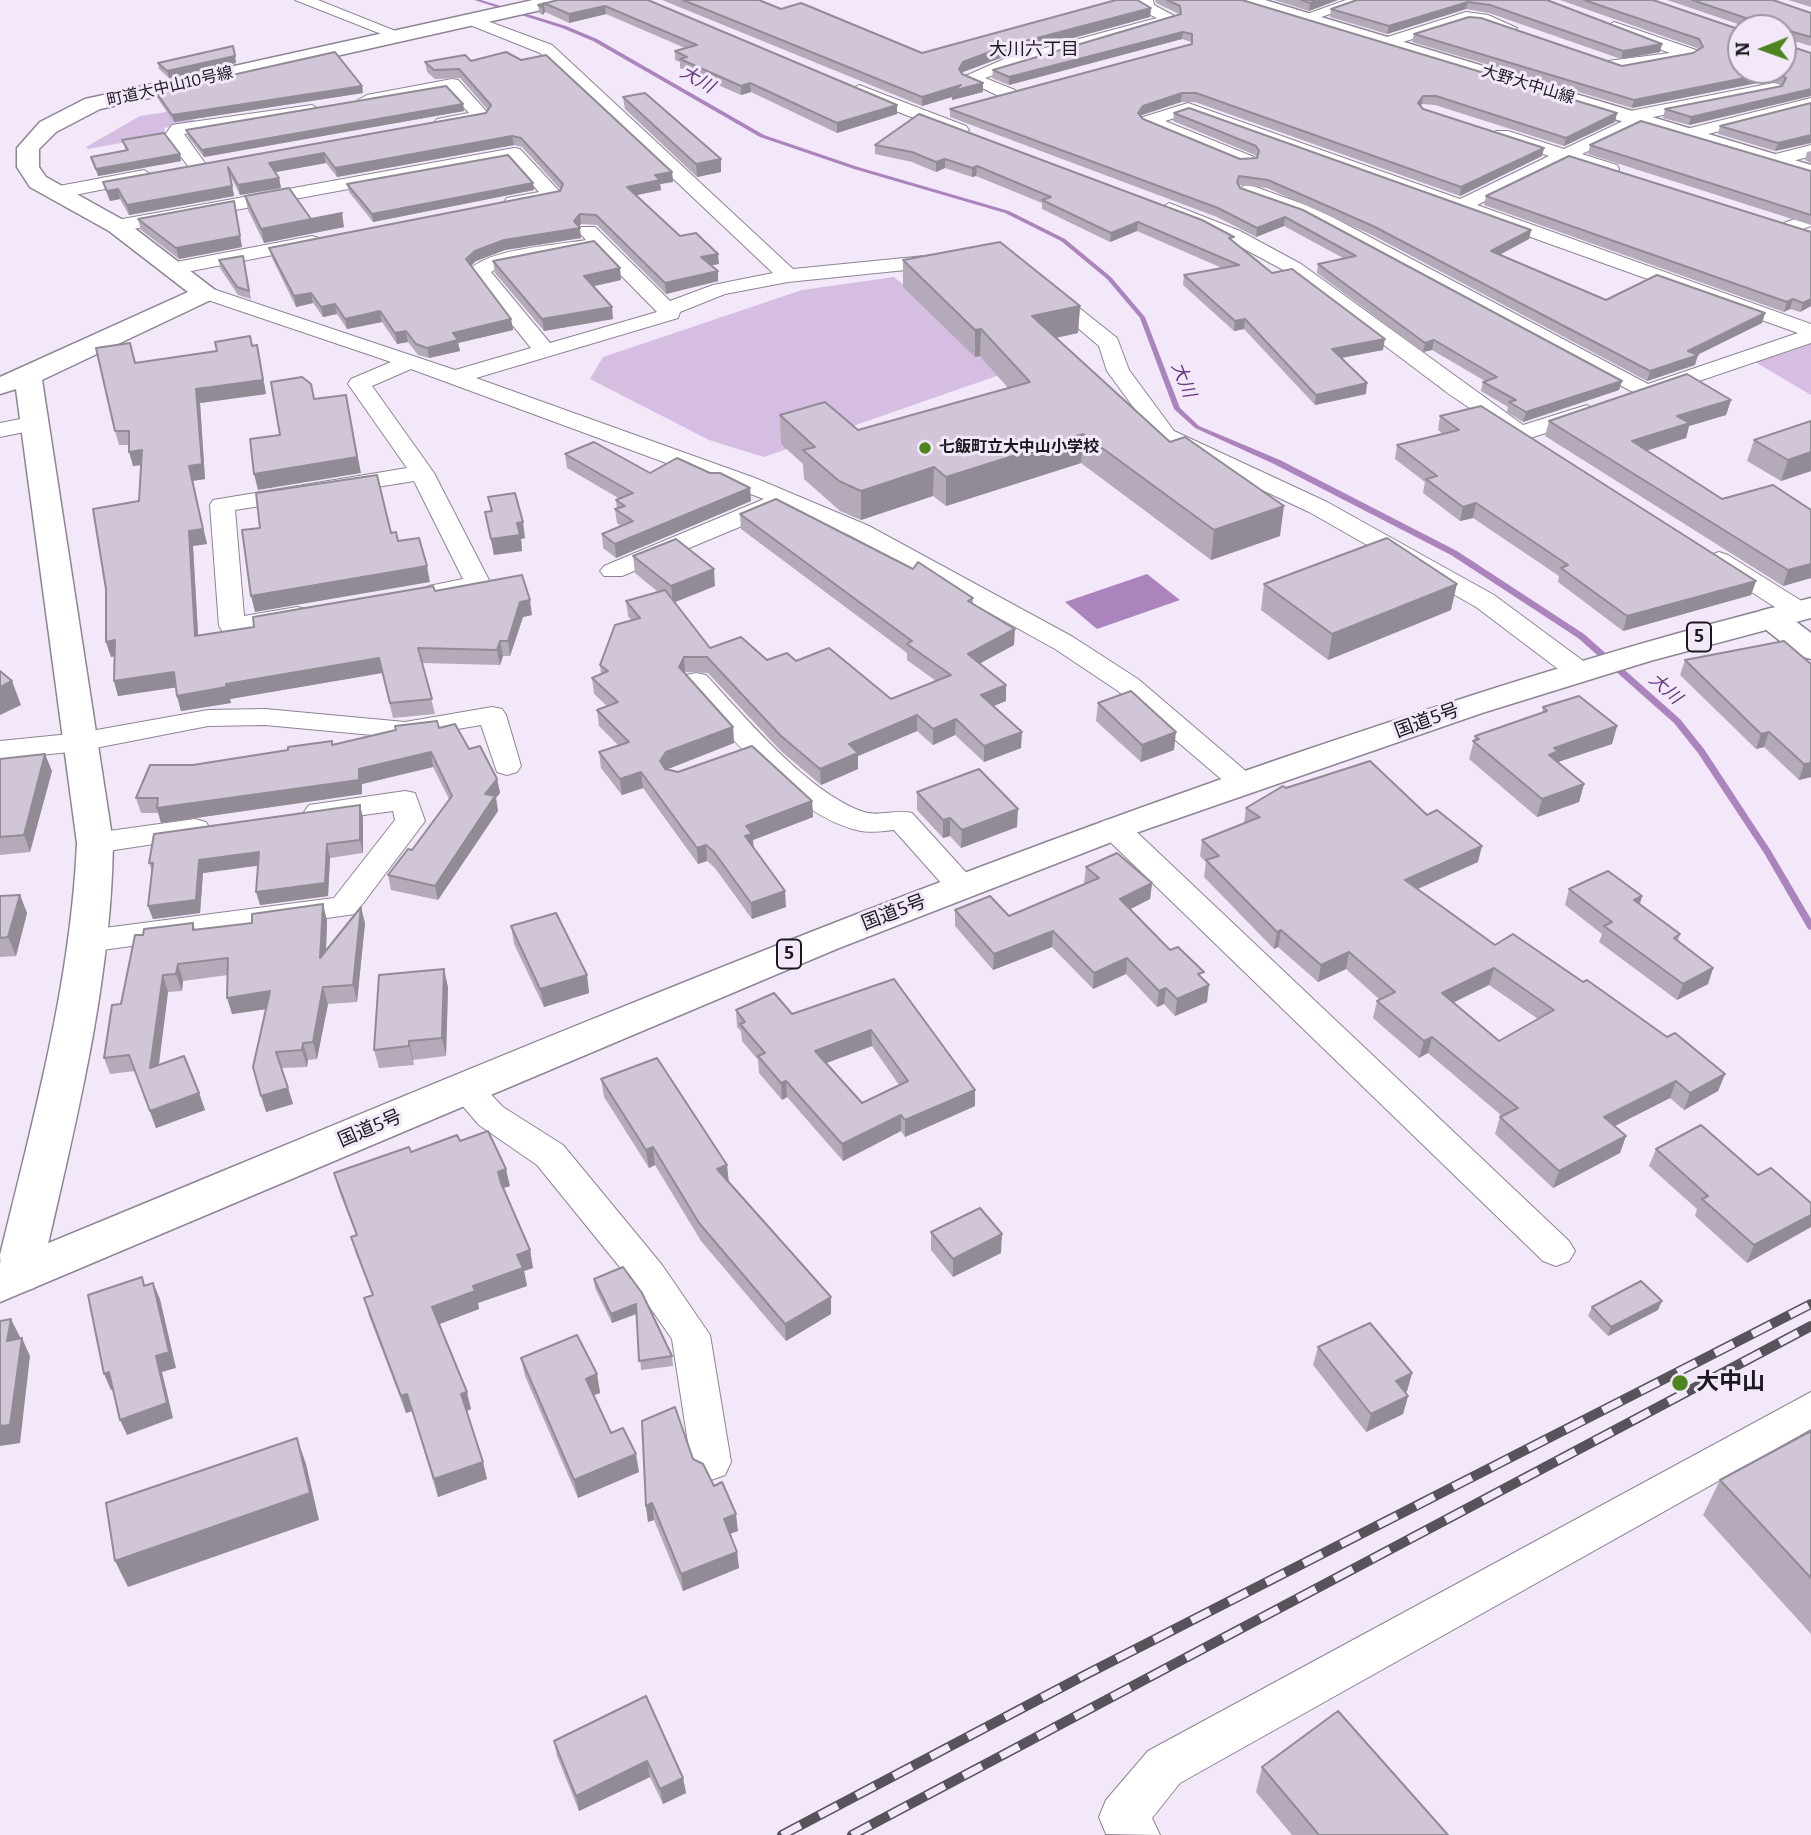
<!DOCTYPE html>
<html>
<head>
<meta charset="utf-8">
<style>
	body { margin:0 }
	#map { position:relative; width:1811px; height:1835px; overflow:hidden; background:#f3e8f9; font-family:Bitter,serif }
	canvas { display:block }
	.north { position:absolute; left:1727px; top:14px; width:70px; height:70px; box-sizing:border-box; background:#f3e8f9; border:2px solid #9d95a1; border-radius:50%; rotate:269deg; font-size:19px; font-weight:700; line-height:28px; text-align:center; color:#1c181e }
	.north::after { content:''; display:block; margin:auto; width:24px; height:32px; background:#4d841d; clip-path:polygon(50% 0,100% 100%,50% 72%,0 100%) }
</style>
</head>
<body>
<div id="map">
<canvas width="1811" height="1835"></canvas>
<div class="north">N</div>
</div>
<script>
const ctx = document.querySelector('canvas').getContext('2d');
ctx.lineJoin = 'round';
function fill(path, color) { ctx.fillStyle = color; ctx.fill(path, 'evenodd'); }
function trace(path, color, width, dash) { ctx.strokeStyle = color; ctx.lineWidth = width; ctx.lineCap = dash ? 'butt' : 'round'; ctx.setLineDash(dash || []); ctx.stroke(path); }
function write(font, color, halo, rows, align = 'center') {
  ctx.font = font + ' Bitter,"Noto Sans JP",serif'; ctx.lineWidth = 6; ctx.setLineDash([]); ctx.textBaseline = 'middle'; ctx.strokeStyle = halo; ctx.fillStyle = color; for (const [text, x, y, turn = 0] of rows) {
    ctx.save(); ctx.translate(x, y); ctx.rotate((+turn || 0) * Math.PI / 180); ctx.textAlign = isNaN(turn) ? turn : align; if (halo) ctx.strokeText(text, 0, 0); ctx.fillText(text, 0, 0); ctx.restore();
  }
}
const green = new Path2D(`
	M 186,109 L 196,122 L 164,128 L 166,135 L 88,149 L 86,147 L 140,116 Z
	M 894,277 L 1008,372 L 764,457 L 709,440 L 590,379 L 603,357 L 802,290 Z
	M 1811,342 L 1811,395 L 1755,362 Z`);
const water = new Path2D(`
	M 1147,574 L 1180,600 L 1097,629 L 1065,602 Z`);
const stream = new Path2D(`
	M 474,0 L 481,0 L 566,26 L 597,39 L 764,135 L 858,167 L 1009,211 L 1065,239 L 1111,277 L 1145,317 L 1180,408 L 1199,426 L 1280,460 L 1457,551 L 1584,634 L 1680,719 L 1704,749 L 1771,851 L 1811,919 L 1811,930 L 1808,929 L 1764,853 L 1698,753 L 1674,723 L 1578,638 L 1451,555 L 1274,464 L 1195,428 L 1174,409 L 1140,318 L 1107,279 L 1061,241 L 1005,213 L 854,169 L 760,137 L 593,41 L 562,28 Z`);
const minor = new Path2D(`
	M 295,0 L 318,0 L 408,36 L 400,41 L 394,39 Z
	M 1137,0 L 1153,0 L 1154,5 L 1180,19 L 1178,22 L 1016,67 L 985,78 L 1015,90 L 1018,94 L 1015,98 L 1003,98 L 961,78 L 1004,59 L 1157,18 L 1140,10 Z
	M 1346,0 L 1370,0 L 1304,23 L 1296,18 Z
	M 1466,12 L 1488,15 L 1517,28 L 1509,33 L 1467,22 L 1387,47 L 1379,42 L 1381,39 Z
	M 471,15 L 552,45 L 793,269 L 945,254 L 955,260 L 945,266 L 788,282 L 725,294 L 680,312 L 678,318 L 476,378 L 755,478 L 869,526 L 1073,637 L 1138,679 L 1254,778 L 1259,784 L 1254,790 L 1244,793 L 1234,790 L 1118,691 L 1055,649 L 851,536 L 785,508 L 622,576 L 604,576 L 600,571 L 604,566 L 764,499 L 411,369 L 372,386 L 434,473 L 491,584 L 487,589 L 438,599 L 429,596 L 425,591 L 429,586 L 463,579 L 414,481 L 235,510 L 244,616 L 297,607 L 306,609 L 310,615 L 306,621 L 297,623 L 232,634 L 223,632 L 219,626 L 210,505 L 213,500 L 407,468 L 348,384 L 351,379 L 391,362 L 199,297 L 196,293 L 199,289 L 213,289 L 455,370 L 531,348 L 472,275 L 469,271 C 485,249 558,245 586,240 L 578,231 L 581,227 L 595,227 L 670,301 L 713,285 L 773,273 L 540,53 L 465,23 L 465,17 ZM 596,250 L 657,312 L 550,343 L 491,272 L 500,267 Z
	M 1614,22 L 1696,50 L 1698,54 L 1690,59 C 1671,63 1619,79 1606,65 L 1608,61 L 1670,53 L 1608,30 L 1606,27 Z
	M 452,79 L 458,80 L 487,112 L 490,116 L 487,120 L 437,127 L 434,123 L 437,119 L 469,113 L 448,90 L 367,105 L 358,100 L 367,95 Z
	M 1773,83 L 1779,84 L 1782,88 L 1779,92 L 1648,118 L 1646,123 L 1582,154 L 1617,165 L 1619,169 L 1617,173 L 1610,175 L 1567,161 L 1477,205 L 1811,324 L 1811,343 L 1646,399 L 1303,217 L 1240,194 L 1238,190 L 1247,184 L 1317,209 L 1648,384 L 1798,333 L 1188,114 L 1165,121 L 1254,157 L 1256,161 L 1254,165 L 1240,165 L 1140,121 L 1143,117 L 1188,103 L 1460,199 L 1549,156 L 1496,139 L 1493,135 L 1496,131 L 1508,131 L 1564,149 L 1625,120 L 1622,116 L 1625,112 Z
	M 859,85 L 966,126 L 969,130 L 960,135 L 954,134 L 853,94 L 850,90 Z
	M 1811,98 L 1811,108 L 1688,139 L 1679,134 L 1682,130 Z
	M 312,105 L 321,110 L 318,114 L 184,134 L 207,166 L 198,172 L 191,170 L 165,135 L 172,125 L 178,124 Z
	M 1811,145 L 1811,156 L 1775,166 L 1766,160 L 1768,156 Z
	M 514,148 L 520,149 L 559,191 L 562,195 L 559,199 L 514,208 L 507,206 L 504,202 L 507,198 L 539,192 L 510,159 L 117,232 L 107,226 L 117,220 Z
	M 144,170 L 153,176 L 151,180 L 59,198 L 50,192 L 59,186 Z
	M 1169,203 L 1240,231 L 1301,264 L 1523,425 L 1587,405 L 1598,412 L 1595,417 L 1530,438 L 1514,438 L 1449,394 L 1287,272 L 1226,239 L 1162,213 L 1159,209 Z
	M 1811,213 L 1811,226 L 1791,233 L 1781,227 L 1784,223 Z
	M 312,236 L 319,238 L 322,242 L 319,246 L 171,275 L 161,269 L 171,263 Z
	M 1046,285 L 1053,287 L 1117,338 L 1129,370 L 1174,431 L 1327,502 L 1494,595 L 1590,666 L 1594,672 L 1590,678 L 1570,678 L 1476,607 L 1309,512 L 1158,441 L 1107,371 L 1099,346 L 1039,295 L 1036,291 Z
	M 36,416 L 44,418 L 47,423 L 44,428 L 0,437 L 0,423 Z
	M 1719,552 L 1728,555 L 1808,605 L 1811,613 L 1799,619 L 1790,617 L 1710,565 L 1706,560 L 1710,555 Z
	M 696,673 L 706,675 C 745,717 809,794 864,812 C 879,817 896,809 912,813 L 973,880 L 977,887 L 973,894 L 962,897 L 951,894 L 894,830 C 883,831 872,833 861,831 C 795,818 730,735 686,687 L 682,681 L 686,675 Z
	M 492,707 L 502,709 L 506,715 L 521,766 L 517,772 L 507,775 L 497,772 L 481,725 L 405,738 L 265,725 L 208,726 L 80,751 L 0,759 L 0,741 L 80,733 L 208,710 L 265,709 L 405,722 Z
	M 405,791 L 415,793 L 425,821 L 355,914 L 89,952 L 78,949 L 73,941 L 78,933 L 89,930 L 334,898 L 395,820 L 393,811 L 319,821 L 309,819 L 304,812 L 309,805 Z
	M 1114,818 L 1125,821 L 1569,1241 L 1575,1251 L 1569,1261 L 1556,1266 L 1543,1261 L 1103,835 L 1099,828 L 1103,821 Z
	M 195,819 L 206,822 L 210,829 L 206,836 L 95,853 L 84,850 L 80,843 L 84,836 L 95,833 Z
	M 465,1076 L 477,1080 L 503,1107 L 563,1145 L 662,1265 L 710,1335 L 731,1462 L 725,1475 L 711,1480 L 697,1475 L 691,1462 L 672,1339 L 636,1287 L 537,1165 L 479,1125 L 448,1089 L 453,1080 Z
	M 1811,1392 L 1811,1429 L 1180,1783 L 1152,1818 L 1160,1835 L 1106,1834 L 1099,1817 L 1106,1800 L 1148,1751 Z`);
const tertiary = new Path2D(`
	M 533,0 L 569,0 L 559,6 L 100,109 L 56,132 L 39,149 L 39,167 L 46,177 L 125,221 L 219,293 L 215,298 L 42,380 L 113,843 C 111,989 73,1133 41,1275 L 34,1288 L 18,1293 L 2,1288 L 0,1255 C 33,1120 71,982 77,843 L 16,389 L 0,394 L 0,377 L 188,292 L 109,231 L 30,187 L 17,167 L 17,148 L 40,122 L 85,99 Z`);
const secondary = new Path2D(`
	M 1235,0 L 1265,0 L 1811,165 L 1811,179 L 1238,4 Z
	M 1771,608 L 1782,611 L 1811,633 L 1811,659 L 1799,656 L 1760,625 L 1755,618 L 1760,611 Z`);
const trunk = new Path2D(`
	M 1811,598 L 1811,618 L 1650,661 L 1482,713 L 1127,836 L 839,948 L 0,1302 L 0,1263 C 431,1086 859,902 1300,752 C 1469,695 1638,641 1811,598 Z`);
const rail = new Path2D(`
	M 782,1835 L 1083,1676 L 1811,1304
	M 852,1835 L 1811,1326`);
const wall = new Path2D(`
	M 558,0 L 648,0 L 897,114 L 837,133 L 751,92 L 741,95 L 680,68 L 680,62 L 675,60 L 675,51 L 685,48 L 606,14 L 569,23 L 545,12 L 543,15 L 539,13 L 538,5 Z
	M 662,0 L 759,0 L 781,9 L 922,53 L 1151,8 L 1150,17 L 1003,57 L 963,72 L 962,74 L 983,83 L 983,92 L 952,100 L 952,97 L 922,106 Z
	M 1155,0 L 1242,0 L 1617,113 L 1615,122 L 1564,146 L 1435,105 L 1422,104 L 1420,106 L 1423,109 L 1544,148 L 1542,156 L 1460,196 L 1195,102 L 1181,102 L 1142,115 L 1141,116 L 1143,119 L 1240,159 L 1257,158 L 1255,155 L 1173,121 L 1174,113 L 1531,230 L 1529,239 L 1500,255 L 1606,300 L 1765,313 L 1762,323 L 1697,355 L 1695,365 L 1647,381 L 1372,235 L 1267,188 L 1238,185 L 1240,188 L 1622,381 L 1619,390 L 1523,422 L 1507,412 L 1508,407 L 1481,391 L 1483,382 L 1485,381 L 1432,350 L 1423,352 L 1317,273 L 1318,264 L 1343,258 L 1284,226 L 1256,237 L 1217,217 L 950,117 L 950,109 L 1191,44 L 1191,42 L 1182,39 L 1009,85 L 992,78 L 993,70 L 1179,15 L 1179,14 L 1156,3 Z
	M 1274,0 L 1338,0 L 1309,11 Z
	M 1357,0 L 1547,0 L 1662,44 L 1660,52 L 1621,59 L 1489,13 L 1466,9 L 1387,34 L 1330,17 L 1331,9 Z
	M 1560,0 L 1653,0 L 1783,44 L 1811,96 L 1689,125 L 1663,118 L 1665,109 L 1782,86 L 1772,80 L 1632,108 L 1412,42 L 1414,34 L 1622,66 L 1693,53 L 1698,50 L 1697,48 Z
	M 1667,0 L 1773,0 L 1811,13 L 1811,46 L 1744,26 Z
	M 1788,0 L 1811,0 L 1811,7 Z
	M 235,56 L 236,63 L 169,78 L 159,69 L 158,63 Z
	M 471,61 L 672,172 L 673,182 L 660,184 L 661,190 L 636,195 L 680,236 L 719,264 L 711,265 L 718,281 L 666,294 L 597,225 L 581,224 L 579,227 L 581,238 L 505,250 L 476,261 L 471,266 L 511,319 L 513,330 L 458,343 L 460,351 L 429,358 L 418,355 L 408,342 L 397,344 L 382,322 L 347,329 L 337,314 L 323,317 L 313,303 L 296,307 L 272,258 L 269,248 L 560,191 L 560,189 L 522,147 L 514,145 L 337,177 L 326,163 L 275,172 L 279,178 L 281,188 L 240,195 L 231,177 L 234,196 L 129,215 L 120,199 L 110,201 L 106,192 L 103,182 L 486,113 L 488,110 L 460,78 L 435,79 L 427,72 L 425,62 Z
	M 183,86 L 362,86 L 363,93 L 174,122 L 158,99 L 156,92 L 184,88 Z
	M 623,97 L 721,172 L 697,177 L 625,109 Z
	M 1811,103 L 1811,143 L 1775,151 L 1718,134 L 1720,126 Z
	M 463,104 L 464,111 L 204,157 L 188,137 L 186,130 Z
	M 919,114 L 1233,242 L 1272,273 L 1383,350 L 1341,358 L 1366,394 L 1315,405 L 1244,329 L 1234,331 L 1183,285 L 1184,275 L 1222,268 L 1137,231 L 1110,242 L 1042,209 L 1042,203 L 976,176 L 972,177 L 945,168 L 936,172 L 912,162 L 875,154 L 875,145 Z
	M 122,140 L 181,161 L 98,176 L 91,157 L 126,151 Z
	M 1590,145 L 1811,171 L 1811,225 L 1588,154 Z
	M 1811,151 L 1811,163 L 1805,160 L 1807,152 Z
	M 533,183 L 534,190 L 373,222 L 349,192 L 347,184 Z
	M 245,196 L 311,219 L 344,227 L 264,243 L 248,210 Z
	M 1486,196 L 1811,232 L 1811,306 L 1800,312 L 1790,309 L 1784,312 L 1484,205 Z
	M 234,201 L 242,247 L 179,259 L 141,230 L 138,219 Z
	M 243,256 L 251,299 L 238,295 L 220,268 L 219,260 Z
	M 903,260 L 1080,306 L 1078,333 L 1056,338 L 1170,442 L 1280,536 L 1211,560 L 1081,463 L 946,506 L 933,496 L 861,520 L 840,511 L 804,479 L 803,464 L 781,444 L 780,415 L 858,430 L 1008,388 L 980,356 L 975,357 L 903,287 Z
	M 493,261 L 620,268 L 621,280 L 593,286 L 613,319 L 544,331 L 495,273 Z
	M 250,336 L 253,346 L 260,358 L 266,394 L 200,403 L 205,479 L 192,481 L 207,544 L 193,546 L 198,636 L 254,627 L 435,591 L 532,615 L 523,617 L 510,656 L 503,656 L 500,665 L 422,663 L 435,714 L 393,718 L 382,673 L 230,699 L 231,703 L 181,711 L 177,696 L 176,687 L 118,696 L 114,681 L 114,656 L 111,657 L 106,642 L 139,501 L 141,465 L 133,466 L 129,445 L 119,445 L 115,431 L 135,363 L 217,351 Z
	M 1731,400 L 1726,415 L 1689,426 L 1686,438 L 1647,451 L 1722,499 L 1811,510 L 1811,578 L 1783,586 L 1545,436 L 1549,421 Z
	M 1440,416 L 1756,581 L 1751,595 L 1623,631 L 1558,582 L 1559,576 L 1473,518 L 1460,521 L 1423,493 L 1425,482 L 1395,459 L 1397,445 L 1443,434 L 1438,430 Z
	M 1811,421 L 1811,471 L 1781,481 L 1747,461 L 1754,440 Z
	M 565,454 L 650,473 L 710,473 L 750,488 L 751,501 L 616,558 L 603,548 L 602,534 L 621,526 L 617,523 L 615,509 L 617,509 L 616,500 L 620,499 L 567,468 Z
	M 488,497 L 525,538 L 521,539 L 522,551 L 494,555 L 485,512 L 491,511 Z
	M 740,514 L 913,569 L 973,598 L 973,604 L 1014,645 L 979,663 L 1006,685 L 1006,701 L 993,706 L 1021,748 L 984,762 L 955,735 L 933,745 L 917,731 L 858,756 L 858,769 L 821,785 L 781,751 L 708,673 L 685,672 L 685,674 L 733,727 L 734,743 L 668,769 L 812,801 L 813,817 L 753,840 L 753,847 L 786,907 L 752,919 L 715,868 L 707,861 L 698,864 L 643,788 L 622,795 L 601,768 L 599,752 L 619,746 L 599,726 L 597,710 L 607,706 L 594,694 L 592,678 L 601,674 L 600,665 L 631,620 L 628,616 L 626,601 L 658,592 L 635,573 L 633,556 L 715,586 L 674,602 L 710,648 L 767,660 L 796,661 L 891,699 L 936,681 L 907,660 L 907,653 L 741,529 Z
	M 1264,584 L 1451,610 L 1328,660 L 1261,610 Z
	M 1685,660 L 1811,664 L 1811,777 L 1799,780 L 1764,747 L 1756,749 L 1680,675 Z
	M 1098,703 L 1174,750 L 1141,762 L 1096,721 Z
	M 1543,707 L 1617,726 L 1612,744 L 1558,762 L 1584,784 L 1579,802 L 1537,817 L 1469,759 L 1475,736 L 1542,713 Z
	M 439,728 L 469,749 L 497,779 L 500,793 L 496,798 L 498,811 L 438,900 L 391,890 L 388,875 L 412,850 L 449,799 L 433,767 L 362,784 L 362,794 L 161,823 L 158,813 L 141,813 L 136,798 L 193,765 Z
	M 0,759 L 52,771 L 30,852 L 0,855 Z
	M 1286,788 L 1478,862 L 1418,889 L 1495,945 L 1583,982 L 1725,1074 L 1718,1091 L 1684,1110 L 1670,1098 L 1615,1126 L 1626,1136 L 1620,1153 L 1553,1188 L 1495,1134 L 1500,1117 L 1502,1116 L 1428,1053 L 1419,1058 L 1373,1018 L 1377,1001 L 1380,1000 L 1346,969 L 1318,982 L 1278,947 L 1274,949 L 1204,877 L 1206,862 L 1200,856 L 1202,840 L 1244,823 L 1246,808 ZM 1489,985 L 1538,1019 L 1499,1041 L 1453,1003 Z
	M 917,792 L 1017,827 L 961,848 L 950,836 L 943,838 L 917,810 Z
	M 360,805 L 363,818 L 363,853 L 330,858 L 328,896 L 260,905 L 258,865 L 203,873 L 200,913 L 153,919 L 148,906 L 152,872 L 149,863 Z
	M 1086,867 L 1152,883 L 1150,899 L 1130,909 L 1170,950 L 1203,979 L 1207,1002 L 1175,1016 L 1164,1004 L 1157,1007 L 1126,974 L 1093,989 L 1052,947 L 993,970 L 955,926 L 955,910 L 1009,916 L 1086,884 L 1084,883 Z
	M 1569,889 L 1642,896 L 1640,904 L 1680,934 L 1678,941 L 1713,968 L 1708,984 L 1677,1000 L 1599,942 L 1602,934 L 1565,905 Z
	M 20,895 L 27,913 L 16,956 L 0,957 L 0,896 Z
	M 323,904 L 327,921 L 326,952 L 365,923 L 357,1002 L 328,1004 L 317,1059 L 308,1060 L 307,1067 L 282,1068 L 293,1104 L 266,1112 L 266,1009 L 232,1014 L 228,975 L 183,981 L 182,991 L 168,992 L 159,1065 L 199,1093 L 205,1110 L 156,1128 L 135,1071 L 110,1074 L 104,1058 L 143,935 L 193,923 L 195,929 L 252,923 Z
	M 511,926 L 587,975 L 589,993 L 544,1007 L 514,944 Z
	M 894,979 L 975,1090 L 975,1106 L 905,1137 L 901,1131 L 843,1161 L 787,1097 L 782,1100 L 759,1073 L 758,1060 L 742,1041 L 741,1031 L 737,1027 L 736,1010 L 792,1014 ZM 872,1046 L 899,1085 L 862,1103 L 826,1063 Z
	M 448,987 L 446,1056 L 413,1060 L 414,1065 L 379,1068 L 374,1050 Z
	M 601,1079 L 729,1182 L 831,1314 L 786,1341 L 701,1241 L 655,1165 L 649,1168 L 604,1097 Z
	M 460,1141 L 510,1186 L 503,1188 L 530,1250 L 533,1268 L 524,1271 L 527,1286 L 478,1303 L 479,1309 L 439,1324 L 471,1409 L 467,1411 L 487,1479 L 438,1497 L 412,1411 L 406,1413 L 369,1316 L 364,1298 L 372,1295 L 356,1254 L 351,1237 L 356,1235 L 339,1191 L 334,1173 L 411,1152 Z
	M 1656,1149 L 1758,1175 L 1811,1203 L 1811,1227 L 1747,1263 L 1695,1216 L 1697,1209 L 1649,1166 Z
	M 931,1232 L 1001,1253 L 953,1277 L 931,1250 Z
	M 623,1267 L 672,1356 L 673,1366 L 641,1370 L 637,1314 L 612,1323 L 595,1288 L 594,1279 Z
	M 1592,1307 L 1658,1310 L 1608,1336 L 1588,1316 Z
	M 1318,1347 L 1412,1373 L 1407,1391 L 1405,1392 L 1408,1396 L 1403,1414 L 1366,1432 L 1313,1365 Z
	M 521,1358 L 597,1374 L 600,1393 L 593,1395 L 611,1433 L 639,1472 L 578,1498 L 525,1376 Z
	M 1811,1431 L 1811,1634 L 1703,1515 L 1720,1480 Z
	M 693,1459 L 714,1486 L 738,1531 L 730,1534 L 737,1552 L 739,1568 L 683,1591 L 654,1520 L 648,1522 L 646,1506 Z
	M 646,1696 L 683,1778 L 686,1793 L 663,1804 L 650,1777 L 579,1811 L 557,1756 L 554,1741 Z
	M 1262,1767 L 1448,1835 L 1292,1835 L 1256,1792 Z`);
const shadedWall = new Path2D(`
	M 1318,0 L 1338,0 L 1309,11 L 1310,3 Z
	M 1468,2 L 1466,9 L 1387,34 L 1389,26 Z
	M 544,3 L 545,12 L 543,15 L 542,7 Z
	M 605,6 L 606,14 L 569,23 L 569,14 Z
	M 1151,8 L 1150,17 L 1003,57 L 963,72 L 958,78 L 959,69 L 963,62 L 1003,47 Z
	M 1183,32 L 1182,39 L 1009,85 L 1009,77 Z
	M 1662,44 L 1660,52 L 1621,59 L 1623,51 Z
	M 235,56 L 236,63 L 169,78 L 167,71 Z
	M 1775,72 L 1772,80 L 1632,108 L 1634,100 Z
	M 750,83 L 751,92 L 741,95 L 741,86 Z
	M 983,83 L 983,92 L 952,100 L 952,97 L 922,106 L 922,97 L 961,85 Z
	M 362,86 L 363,93 L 174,122 L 172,115 Z
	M 1811,89 L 1811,96 L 1689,125 L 1691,117 Z
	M 1182,93 L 1181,102 L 1142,115 L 1137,121 L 1138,113 L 1143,106 Z
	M 1423,96 L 1422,104 L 1416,111 L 1418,103 Z
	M 463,104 L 464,111 L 204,157 L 202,150 Z
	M 897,105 L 897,114 L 837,133 L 837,123 Z
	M 1617,113 L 1615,122 L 1564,146 L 1566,138 Z
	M 1811,135 L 1811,143 L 1775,151 L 1778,143 Z
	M 512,136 L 514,145 L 337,177 L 335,168 Z
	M 1544,148 L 1542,156 L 1460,196 L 1461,187 Z
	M 324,153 L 326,163 L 271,173 L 269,163 Z
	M 180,154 L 181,161 L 98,176 L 96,169 Z
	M 721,159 L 721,172 L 697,177 L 696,164 Z
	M 945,159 L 945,168 L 936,172 L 936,162 Z
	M 977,166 L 976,176 L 972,177 L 972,168 Z
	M 228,167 L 234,196 L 129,215 L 127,205 Z
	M 672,172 L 673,182 L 660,184 L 661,190 L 628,197 L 627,187 L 655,175 Z
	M 279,178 L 281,188 L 240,195 L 238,185 Z
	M 533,183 L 534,190 L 373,222 L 372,214 Z
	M 118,189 L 120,199 L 110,201 L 107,191 Z
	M 234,201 L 242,247 L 179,259 L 176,248 Z
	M 342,213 L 344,227 L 264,243 L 261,229 Z
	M 580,214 L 581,224 L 578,228 L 580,228 L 581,238 L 505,250 L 476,261 L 467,269 L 466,259 L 475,251 L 504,240 L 574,221 Z
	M 1285,217 L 1284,226 L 1256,237 L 1257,228 Z
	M 1138,222 L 1137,231 L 1110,242 L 1111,233 Z
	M 1531,230 L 1529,239 L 1489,260 L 1491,251 Z
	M 718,254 L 719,264 L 702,267 L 701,257 Z
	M 620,268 L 621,280 L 586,288 L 584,276 Z
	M 718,271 L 718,281 L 666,294 L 665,283 Z
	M 311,293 L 313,303 L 296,307 L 294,296 Z
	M 1793,299 L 1790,309 L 1784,312 L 1787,302 Z
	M 1811,299 L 1811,306 L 1800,312 L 1803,303 Z
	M 335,304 L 337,314 L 323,317 L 321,307 Z
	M 1080,306 L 1078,333 L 1031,343 L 1032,316 Z
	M 612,307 L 613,319 L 544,331 L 542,319 Z
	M 380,311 L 382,322 L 347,329 L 345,319 Z
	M 1765,313 L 1762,323 L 1693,357 L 1698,355 L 1695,365 L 1647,381 L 1650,371 Z
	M 511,319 L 513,330 L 458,343 L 460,351 L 429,358 L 427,348 L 453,333 Z
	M 1245,319 L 1244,329 L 1234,331 L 1235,321 Z
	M 981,329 L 980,356 L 975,357 L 975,330 Z
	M 406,331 L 408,342 L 397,344 L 395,333 Z
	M 1385,339 L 1383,350 L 1330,360 L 1332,349 Z
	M 1434,340 L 1432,350 L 1423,352 L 1425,343 Z
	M 257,345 L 266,394 L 200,403 L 205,479 L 192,481 L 207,544 L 193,546 L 199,651 L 195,636 L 189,531 L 189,466 L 196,389 Z
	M 1622,381 L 1619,390 L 1523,422 L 1526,412 Z
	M 1367,383 L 1366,394 L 1315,405 L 1316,395 Z
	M 346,395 L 361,473 L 258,490 L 254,474 Z
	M 1731,400 L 1726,415 L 1689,426 L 1686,438 L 1628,456 L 1632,441 L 1677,416 Z
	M 1083,434 L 1081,463 L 946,506 L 946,477 Z
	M 142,450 L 146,464 L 133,466 L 129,452 Z
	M 1811,452 L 1811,471 L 1781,481 L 1788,460 Z
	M 934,467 L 933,496 L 861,520 L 861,491 Z
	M 750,488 L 751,501 L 616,558 L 615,544 Z
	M 1476,503 L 1473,518 L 1460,521 L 1463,507 Z
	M 1284,506 L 1280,536 L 1211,560 L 1214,530 Z
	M 523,522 L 525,538 L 521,539 L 522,551 L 494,555 L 491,539 L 517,523 Z
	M 1811,564 L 1811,578 L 1783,586 L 1788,570 Z
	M 427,566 L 430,582 L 255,612 L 251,596 Z
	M 714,569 L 715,586 L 673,603 L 671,586 Z
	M 1756,581 L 1751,595 L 1623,631 L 1627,616 Z
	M 1457,584 L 1451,610 L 1328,660 L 1332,634 Z
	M 530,600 L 532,615 L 523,617 L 510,656 L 508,641 L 520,602 Z
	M 1015,629 L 1014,645 L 968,670 L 968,654 Z
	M 115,640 L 120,655 L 111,657 L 106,642 Z
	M 500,641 L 503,656 L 500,665 L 497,650 Z
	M 684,657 L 685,672 L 680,683 L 679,667 Z
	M 379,658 L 382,673 L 230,699 L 231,703 L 181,711 L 177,696 L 226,684 Z
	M 174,672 L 179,687 L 118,696 L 114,681 Z
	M 12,681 L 21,705 L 0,715 L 0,687 Z
	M 1006,685 L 1006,701 L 981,711 L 981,695 Z
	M 917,715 L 917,731 L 858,756 L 858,769 L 821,785 L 820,769 L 849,744 Z
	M 956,719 L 955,735 L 933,745 L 933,729 Z
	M 1617,726 L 1612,744 L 1555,763 L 1549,755 L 1554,748 Z
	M 733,727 L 734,743 L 668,769 L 661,777 L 660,761 L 666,752 Z
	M 1022,732 L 1021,748 L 984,762 L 984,746 Z
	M 1176,732 L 1174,750 L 1141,762 L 1142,745 Z
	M 1769,732 L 1764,747 L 1756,749 L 1761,734 Z
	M 431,752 L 433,767 L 362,784 L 362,794 L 161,823 L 157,808 L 359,769 Z
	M 45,754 L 52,771 L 30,852 L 24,835 Z
	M 1811,763 L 1811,777 L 1799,780 L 1804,764 Z
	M 641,772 L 643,788 L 622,795 L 620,779 Z
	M 497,779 L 500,793 L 496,798 L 498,811 L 438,900 L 435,886 L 485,794 Z
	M 1584,784 L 1579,802 L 1537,817 L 1542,799 Z
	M 812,801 L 813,817 L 753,840 L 754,850 L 745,836 L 746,826 Z
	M 360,805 L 363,818 L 363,853 L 360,840 Z
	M 1018,809 L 1017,827 L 961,848 L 962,830 Z
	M 950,818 L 950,836 L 943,838 L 943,820 Z
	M 327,844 L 330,858 L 328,896 L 260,905 L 256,892 Z
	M 706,845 L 707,861 L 698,864 L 697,848 Z
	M 1482,846 L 1478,862 L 1401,896 L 1405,880 Z
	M 259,852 L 263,865 L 203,873 L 200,913 L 153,919 L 148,906 L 199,860 Z
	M 1152,883 L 1150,899 L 1119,915 L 1120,899 Z
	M 785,891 L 786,907 L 752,919 L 751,903 Z
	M 20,895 L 27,913 L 16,956 L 8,937 Z
	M 1642,896 L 1637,912 L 1634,900 Z
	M 323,904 L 327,921 L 325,975 L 320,958 Z
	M 361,907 L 365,923 L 357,1002 L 353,985 Z
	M 1281,930 L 1278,947 L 1274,949 L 1277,932 Z
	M 1053,931 L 1052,947 L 993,970 L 994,954 Z
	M 1349,952 L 1346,969 L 1318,982 L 1321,965 Z
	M 1127,958 L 1126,974 L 1093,989 L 1094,973 Z
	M 178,964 L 183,981 L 182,991 L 176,974 Z
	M 1494,968 L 1489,985 L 1437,1010 L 1442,993 Z
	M 1713,968 L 1708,984 L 1677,1000 L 1683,984 Z
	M 444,969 L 448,987 L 446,1056 L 442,1038 Z
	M 163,975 L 168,992 L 156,1085 L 150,1068 Z
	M 587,975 L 589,993 L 544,1007 L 540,989 Z
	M 1209,985 L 1207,1002 L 1175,1016 L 1177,999 Z
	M 323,987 L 328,1004 L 317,1059 L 313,1042 Z
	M 1166,988 L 1164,1004 L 1157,1007 L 1159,991 Z
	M 270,991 L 274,1008 L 232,1014 L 227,998 Z
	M 871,1030 L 872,1046 L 816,1067 L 815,1051 Z
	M 1432,1037 L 1428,1053 L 1419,1058 L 1424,1041 Z
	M 409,1041 L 413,1060 L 414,1065 L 409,1046 Z
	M 303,1043 L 308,1060 L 307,1067 L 302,1050 Z
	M 1725,1074 L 1718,1091 L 1684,1110 L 1690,1093 Z
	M 786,1081 L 787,1097 L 782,1100 L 781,1083 Z
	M 1676,1081 L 1670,1098 L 1599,1134 L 1604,1117 Z
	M 288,1088 L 293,1104 L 266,1112 L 261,1096 Z
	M 975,1090 L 975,1106 L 905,1137 L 905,1120 Z
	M 199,1093 L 205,1110 L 156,1128 L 150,1111 Z
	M 901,1115 L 901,1131 L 843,1161 L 842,1144 Z
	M 1626,1136 L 1620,1153 L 1553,1188 L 1559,1171 Z
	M 653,1147 L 655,1165 L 649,1168 L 646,1150 Z
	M 727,1165 L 729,1183 L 717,1169 Z
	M 506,1169 L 510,1186 L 501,1189 L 498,1172 Z
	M 1811,1215 L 1811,1227 L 1747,1263 L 1754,1245 Z
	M 1002,1234 L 1001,1253 L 953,1277 L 953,1259 Z
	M 530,1250 L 533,1268 L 524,1271 L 527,1286 L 478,1303 L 479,1309 L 437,1325 L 432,1307 L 473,1286 L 517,1255 Z
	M 153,1283 L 160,1299 L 176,1368 L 162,1372 L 173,1418 L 127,1435 L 120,1420 L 156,1356 Z
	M 831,1297 L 831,1314 L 786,1341 L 785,1324 Z
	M 1662,1301 L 1658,1310 L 1608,1336 L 1611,1327 Z
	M 636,1304 L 638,1313 L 612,1323 L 611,1314 Z
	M 11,1319 L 20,1337 L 16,1359 L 7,1341 Z
	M 22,1338 L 30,1356 L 20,1443 L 0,1446 L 0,1426 Z
	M 109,1372 L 116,1388 L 111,1390 L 104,1374 Z
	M 1412,1373 L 1407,1391 L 1391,1400 L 1396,1381 Z
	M 597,1374 L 600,1393 L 589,1397 L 586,1379 Z
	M 467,1392 L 471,1409 L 466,1411 L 461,1394 Z
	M 407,1394 L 412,1411 L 406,1413 L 401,1396 Z
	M 1408,1396 L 1403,1414 L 1366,1432 L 1371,1414 Z
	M 297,1438 L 306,1464 L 319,1520 L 128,1587 L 115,1561 Z
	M 636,1454 L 639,1472 L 578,1498 L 574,1480 Z
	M 483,1462 L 487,1479 L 438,1497 L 434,1479 Z
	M 652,1503 L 654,1520 L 648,1522 L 646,1506 Z
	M 736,1514 L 738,1531 L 726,1535 L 724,1519 Z
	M 737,1552 L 739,1568 L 683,1591 L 681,1574 Z
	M 647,1761 L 650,1777 L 579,1811 L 576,1796 Z
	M 683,1778 L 686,1793 L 663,1804 L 660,1789 Z`);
const building = new Path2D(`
	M 558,0 L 648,0 L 897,105 L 837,123 L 750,83 L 741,86 L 680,59 L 687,57 L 675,51 L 697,45 L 605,6 L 569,14 L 544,3 L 542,7 L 538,5 Z
	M 683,0 L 759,0 L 781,9 L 801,3 L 922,53 L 1116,0 L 1137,0 L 1151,8 L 1003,47 L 963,62 L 959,69 L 962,74 L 983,83 L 953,91 L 961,85 L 922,97 Z
	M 1167,0 L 1242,0 L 1617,113 L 1566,138 L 1436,96 L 1423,96 L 1418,103 L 1423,109 L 1544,148 L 1461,187 L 1196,93 L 1182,93 L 1143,106 L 1138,113 L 1143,119 L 1240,159 L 1257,158 L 1259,151 L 1256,146 L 1174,113 L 1189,108 L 1531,230 L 1491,251 L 1606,300 L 1657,275 L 1765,313 L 1688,351 L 1698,355 L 1650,371 L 1373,226 L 1268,180 L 1239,176 L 1237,182 L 1240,188 L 1303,210 L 1622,381 L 1526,412 L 1509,402 L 1516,400 L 1483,382 L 1497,377 L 1434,340 L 1425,343 L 1318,264 L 1356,256 L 1285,217 L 1257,228 L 1218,208 L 950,109 L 1192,44 L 1192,34 L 1183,32 L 1009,77 L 993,70 L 1181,14 L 1180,6 Z
	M 1301,0 L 1318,0 L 1310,3 Z
	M 1357,0 L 1547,0 L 1662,44 L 1623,51 L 1490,5 L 1468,2 L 1389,26 L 1331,9 Z
	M 1584,0 L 1653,0 L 1741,30 L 1741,70 L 1783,70 L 1783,40 L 1783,44 L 1811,53 L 1811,89 L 1691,117 L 1665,109 L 1782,86 L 1786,78 L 1775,72 L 1634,100 L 1414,34 L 1469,17 L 1481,18 L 1622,66 L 1693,53 L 1703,47 L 1699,39 Z
	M 1692,0 L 1773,0 L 1811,13 L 1811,37 L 1786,30 L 1783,32 L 1783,28 L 1743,28 L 1746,23 L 1752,20 Z
	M 233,46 L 235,56 L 167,71 L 158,63 Z
	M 335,52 L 362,86 L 172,115 L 156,92 L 185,88 L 183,86 Z
	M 506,52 L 521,60 L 546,55 L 672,172 L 655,175 L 660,180 L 627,187 L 680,236 L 696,233 L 718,254 L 701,257 L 718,271 L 665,283 L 596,215 L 580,214 L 574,221 L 580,228 L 504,240 L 475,251 L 466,259 L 511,319 L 453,333 L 458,340 L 427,348 L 416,344 L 406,331 L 395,333 L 380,311 L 345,319 L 335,304 L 321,307 L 311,293 L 294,296 L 269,248 L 560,191 L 563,184 L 521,138 L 512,136 L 335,168 L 324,153 L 269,163 L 279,178 L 238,185 L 228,167 L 232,186 L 127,205 L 118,189 L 107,191 L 103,182 L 486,113 L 491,105 L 459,69 L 434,70 L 425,62 L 465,55 L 471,61 Z
	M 446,86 L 463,104 L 202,150 L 186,130 Z
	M 645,93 L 721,159 L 696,164 L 623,97 Z
	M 1811,103 L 1811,135 L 1778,143 L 1720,126 Z
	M 919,114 L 1202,220 L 1234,237 L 1229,238 L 1272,273 L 1292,269 L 1385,339 L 1332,349 L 1367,383 L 1316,395 L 1245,319 L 1235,321 L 1184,275 L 1239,265 L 1138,222 L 1111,233 L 1042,200 L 1051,197 L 977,166 L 972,168 L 945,159 L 936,162 L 912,152 L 875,145 Z
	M 1641,121 L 1811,171 L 1811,215 L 1590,145 Z
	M 164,133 L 180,154 L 96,169 L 91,157 L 128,150 L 122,140 Z
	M 508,155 L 533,183 L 372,214 L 347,184 Z
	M 1569,156 L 1811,232 L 1811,299 L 1803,303 L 1793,299 L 1787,302 L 1486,196 Z
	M 289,188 L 311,219 L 342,213 L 261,229 L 245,196 Z
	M 234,201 L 240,236 L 176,248 L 138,219 Z
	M 594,241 L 620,268 L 584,276 L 612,307 L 542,319 L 493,261 Z
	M 1000,242 L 1080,306 L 1032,316 L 1170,442 L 1185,437 L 1284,506 L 1214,530 L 1083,434 L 946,477 L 934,467 L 861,491 L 839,481 L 803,450 L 815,447 L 780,415 L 825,402 L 858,430 L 1030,382 L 981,329 L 975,330 L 903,260 Z
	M 243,256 L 249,291 L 237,287 L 219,260 Z
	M 250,336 L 252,346 L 257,345 L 263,380 L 196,389 L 202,464 L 189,466 L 203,529 L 189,531 L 195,636 L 254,627 L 253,617 L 433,586 L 435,591 L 522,575 L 530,600 L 520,602 L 508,641 L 500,641 L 497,650 L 418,648 L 432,699 L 390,703 L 379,658 L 226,684 L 226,687 L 177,696 L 174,672 L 114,681 L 115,640 L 106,642 L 106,589 L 93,509 L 139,501 L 142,450 L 129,452 L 129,431 L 115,431 L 96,348 L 130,343 L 135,363 L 217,351 L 215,342 Z
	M 1687,374 L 1731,400 L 1677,416 L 1690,423 L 1632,441 L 1722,499 L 1773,485 L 1811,510 L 1811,564 L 1788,570 L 1549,421 Z
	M 302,377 L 311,384 L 314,399 L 346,395 L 357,457 L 254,474 L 250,439 L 280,435 L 271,382 Z
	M 1481,406 L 1756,581 L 1627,616 L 1561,568 L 1568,565 L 1476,503 L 1463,507 L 1426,479 L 1437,476 L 1397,445 L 1459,430 L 1440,416 Z
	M 1811,421 L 1811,452 L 1788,460 L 1754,440 Z
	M 594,442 L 650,473 L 677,458 L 710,473 L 720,473 L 750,488 L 615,544 L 602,534 L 633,521 L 615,509 L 625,506 L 616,500 L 633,493 L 565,454 Z
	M 377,475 L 391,533 L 396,532 L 398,541 L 419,538 L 427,566 L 251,596 L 242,530 L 260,528 L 256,493 Z
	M 515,493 L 523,522 L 517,523 L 520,535 L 491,539 L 485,512 L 492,511 L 488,497 Z
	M 776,499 L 913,569 L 918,562 L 973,598 L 968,601 L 1015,629 L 968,654 L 1006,685 L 981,695 L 1022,732 L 984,746 L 956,719 L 933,729 L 917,715 L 849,744 L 858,753 L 820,769 L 780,735 L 707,657 L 684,657 L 679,667 L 733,727 L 666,752 L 660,761 L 665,769 L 678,772 L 752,746 L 812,801 L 746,826 L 752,834 L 745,836 L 785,891 L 751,903 L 714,852 L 706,845 L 697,848 L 641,772 L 620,779 L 599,752 L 629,742 L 597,710 L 618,702 L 592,678 L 608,671 L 600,665 L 615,625 L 640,618 L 626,601 L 665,590 L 710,648 L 741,637 L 767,660 L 787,653 L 796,661 L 829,648 L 891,699 L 951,675 L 907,644 L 912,641 L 740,514 Z
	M 1387,538 L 1457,584 L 1332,634 L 1264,584 Z
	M 676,539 L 714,569 L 671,586 L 633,556 Z
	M 1784,641 L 1811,664 L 1811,763 L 1804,764 L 1769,732 L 1761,734 L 1685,660 Z
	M 0,671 L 12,681 L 0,687 Z
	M 1131,691 L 1176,732 L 1142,745 L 1098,703 Z
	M 1579,696 L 1617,726 L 1554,748 L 1558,751 L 1549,755 L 1584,784 L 1542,799 L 1473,741 L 1479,739 L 1475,736 L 1547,711 L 1543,707 Z
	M 437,721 L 439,728 L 455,724 L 469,749 L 480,746 L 497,779 L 485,794 L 495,796 L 435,886 L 388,875 L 408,849 L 412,850 L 452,796 L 431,752 L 359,769 L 359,780 L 157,808 L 158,798 L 136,798 L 150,765 L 193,765 L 288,750 L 288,747 L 332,741 L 332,745 L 396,730 L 395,726 Z
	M 45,754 L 24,835 L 0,837 L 0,759 Z
	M 1370,761 L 1427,815 L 1437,810 L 1482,846 L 1405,880 L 1495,945 L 1513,934 L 1583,982 L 1587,980 L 1667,1037 L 1675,1033 L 1725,1074 L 1690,1093 L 1676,1081 L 1604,1117 L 1626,1136 L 1559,1171 L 1500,1117 L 1518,1108 L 1432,1037 L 1424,1041 L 1377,1001 L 1395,992 L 1349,952 L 1321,965 L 1281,930 L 1277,932 L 1206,860 L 1219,856 L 1202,840 L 1260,817 L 1246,808 L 1283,786 L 1286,788 ZM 1494,968 L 1554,1010 L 1499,1041 L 1442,993 Z
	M 979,769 L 1018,809 L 962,830 L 950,818 L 943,820 L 917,792 Z
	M 360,805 L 360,840 L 327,844 L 325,883 L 256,892 L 259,852 L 199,860 L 196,900 L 148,906 L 153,863 L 149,863 L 154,834 Z
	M 1117,853 L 1152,883 L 1120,899 L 1170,950 L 1178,947 L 1204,972 L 1198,974 L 1209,985 L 1177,999 L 1166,988 L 1159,991 L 1127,958 L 1094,973 L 1053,931 L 994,954 L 955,910 L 990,896 L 1009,916 L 1099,878 L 1086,867 Z
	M 1608,871 L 1642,896 L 1634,900 L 1680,934 L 1674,938 L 1713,968 L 1683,984 L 1604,926 L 1612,922 L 1569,889 Z
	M 20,895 L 8,937 L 0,938 L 0,896 Z
	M 323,904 L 320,958 L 361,907 L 353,985 L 323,987 L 313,1042 L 303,1043 L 302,1050 L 276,1052 L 288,1088 L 261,1096 L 253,1067 L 270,991 L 227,998 L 228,958 L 178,964 L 176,974 L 163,975 L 150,1068 L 184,1056 L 199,1093 L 150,1111 L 129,1055 L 104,1058 L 112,1005 L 121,1004 L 135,935 L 143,935 L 144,929 L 193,923 L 193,930 L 252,923 L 252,914 Z
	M 556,913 L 587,975 L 540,989 L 511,926 Z
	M 444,969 L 442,1038 L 409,1041 L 409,1046 L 374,1050 L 379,975 Z
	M 894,979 L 975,1090 L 905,1120 L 901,1115 L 842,1144 L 786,1081 L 781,1083 L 758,1056 L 765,1053 L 740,1024 L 745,1022 L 736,1010 L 774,993 L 792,1014 ZM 871,1030 L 908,1081 L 862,1103 L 815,1051 Z
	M 657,1058 L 727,1165 L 717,1169 L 831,1297 L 785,1324 L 699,1223 L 653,1147 L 646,1150 L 601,1079 Z
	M 1701,1125 L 1758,1175 L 1771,1168 L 1811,1203 L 1811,1215 L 1754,1245 L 1702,1199 L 1708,1196 L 1656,1149 Z
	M 488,1131 L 506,1169 L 498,1172 L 501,1183 L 530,1250 L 517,1255 L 523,1268 L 473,1286 L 475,1291 L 432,1307 L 467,1392 L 461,1394 L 483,1462 L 434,1479 L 407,1394 L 401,1396 L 364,1298 L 373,1295 L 351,1237 L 357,1235 L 334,1173 L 409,1147 L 411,1152 L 457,1135 L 460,1141 Z
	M 980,1208 L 1002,1234 L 953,1259 L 931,1232 Z
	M 623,1267 L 642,1293 L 672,1356 L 639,1361 L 636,1304 L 611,1314 L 594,1279 Z
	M 142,1277 L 144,1286 L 153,1283 L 169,1352 L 156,1356 L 167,1403 L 120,1420 L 109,1372 L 104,1374 L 88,1295 Z
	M 1641,1281 L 1662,1301 L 1611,1327 L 1592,1307 Z
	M 11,1319 L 7,1341 L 22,1338 L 10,1425 L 0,1426 L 0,1321 Z
	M 1370,1323 L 1412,1373 L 1396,1381 L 1408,1396 L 1371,1414 L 1318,1347 Z
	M 577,1335 L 597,1374 L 586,1379 L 611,1433 L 623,1428 L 636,1454 L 574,1480 L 521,1358 Z
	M 675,1407 L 693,1459 L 703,1464 L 714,1486 L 722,1482 L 736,1514 L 724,1519 L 737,1552 L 681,1574 L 652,1503 L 646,1506 L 642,1421 Z
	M 1811,1431 L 1811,1578 L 1720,1480 Z
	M 297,1438 L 310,1493 L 115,1561 L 106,1503 Z
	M 646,1696 L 683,1778 L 660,1789 L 647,1761 L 576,1796 L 554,1741 Z
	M 1338,1711 L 1448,1835 L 1319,1835 L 1262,1767 Z`);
const markers = [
	[925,448,7,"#4d841d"],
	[1680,1383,9,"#4d841d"]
];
const farStreetnames = [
	["大野大中山線",1528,85,17],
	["町道大中山10号線",170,87,-13]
];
const farPoinames = [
	["七飯町立大中山小学校",939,448]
];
const farNeighbourhoodnames = [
	["大川六丁目",1034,50]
];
const farWaternames = [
	["大川",697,80,30],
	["大川",1183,380,68],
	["大川",1665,689,42]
];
const shields = [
	[1699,637,24],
	[789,954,24]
];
const shieldNames = [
	["5",1699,637],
	["5",789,954]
];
const streetNames = [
	["国道5号",1427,721,-20],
	["国道5号",894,913,-21],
	["国道5号",370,1129,-23]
];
const nearPoinames = [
	["大中山",1696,1383]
];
fill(green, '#d6bee3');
fill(water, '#ab84be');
fill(stream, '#ab84be');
trace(minor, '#8e8494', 2);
trace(tertiary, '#8e8494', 3);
trace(secondary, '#8e8494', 3);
trace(trunk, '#8e8494', 3);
fill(minor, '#fff');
fill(tertiary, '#fff');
fill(secondary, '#fff');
fill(trunk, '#fff');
trace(rail, '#58525b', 10);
trace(rail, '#f3e8f9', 7, [21]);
fill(wall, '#b4aab9');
fill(shadedWall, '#928b96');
fill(building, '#d1c6d7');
trace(building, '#928b96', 2);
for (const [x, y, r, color] of markers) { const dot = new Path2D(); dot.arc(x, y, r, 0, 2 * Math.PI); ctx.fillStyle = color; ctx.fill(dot); trace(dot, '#f3e8f9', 2.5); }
write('16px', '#1c181e', '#f3e8f9', farStreetnames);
write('bold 16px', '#1c181e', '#f3e8f9', farPoinames, 'left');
write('18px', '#1c181e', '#f3e8f9', farNeighbourhoodnames);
write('italic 18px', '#693880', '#f3e8f9', farWaternames);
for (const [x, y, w] of shields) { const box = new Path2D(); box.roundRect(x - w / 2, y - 14.5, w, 29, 5); ctx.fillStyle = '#f3e8f9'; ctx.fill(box); trace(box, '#1c181e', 2); }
write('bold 18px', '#1c181e', null, shieldNames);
write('19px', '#1c181e', '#f3e8f9', streetNames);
write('bold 23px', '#1c181e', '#f3e8f9', nearPoinames, 'left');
</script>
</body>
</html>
